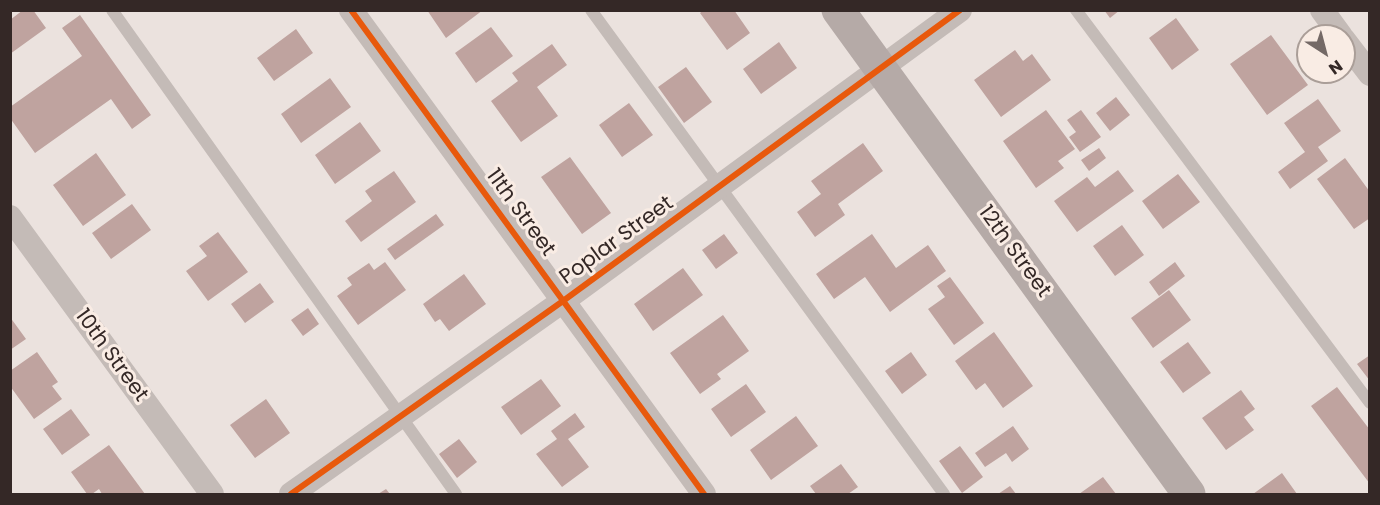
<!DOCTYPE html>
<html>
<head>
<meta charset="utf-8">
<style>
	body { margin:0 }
	#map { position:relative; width:1380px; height:505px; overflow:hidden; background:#ebe2de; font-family:Poppins,sans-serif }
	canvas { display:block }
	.frame { position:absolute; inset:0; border:12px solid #342826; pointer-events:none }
	.north { position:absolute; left:1296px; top:24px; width:60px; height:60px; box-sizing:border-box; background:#f9ece4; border:2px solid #aa9e98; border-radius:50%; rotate:144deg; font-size:16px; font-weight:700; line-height:24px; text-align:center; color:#342826 }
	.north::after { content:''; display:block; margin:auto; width:21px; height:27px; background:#746966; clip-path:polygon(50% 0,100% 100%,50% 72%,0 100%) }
</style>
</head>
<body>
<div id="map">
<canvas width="1380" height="505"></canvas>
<div class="frame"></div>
<div class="north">N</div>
</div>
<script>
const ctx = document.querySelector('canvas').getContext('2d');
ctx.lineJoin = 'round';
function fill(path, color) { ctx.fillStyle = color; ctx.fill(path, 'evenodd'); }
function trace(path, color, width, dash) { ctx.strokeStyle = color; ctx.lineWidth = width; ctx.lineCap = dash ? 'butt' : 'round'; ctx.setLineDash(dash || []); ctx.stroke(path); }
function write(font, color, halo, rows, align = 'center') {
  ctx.font = font + ' Poppins,sans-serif'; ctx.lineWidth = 6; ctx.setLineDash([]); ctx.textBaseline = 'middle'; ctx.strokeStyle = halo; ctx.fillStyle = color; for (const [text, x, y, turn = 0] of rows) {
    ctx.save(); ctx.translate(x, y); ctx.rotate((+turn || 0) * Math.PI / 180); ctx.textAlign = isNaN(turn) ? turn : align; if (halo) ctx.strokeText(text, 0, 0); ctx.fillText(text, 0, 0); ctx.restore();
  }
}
const building = new Path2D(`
	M 23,10 L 33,10 L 46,28 L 10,54 L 10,20 Z
	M 427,10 L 483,10 L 446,38 Z
	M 703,10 L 734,10 L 750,33 L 727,50 L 700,13 Z
	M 1104,10 L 1120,10 L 1110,18 Z
	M 80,15 L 151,115 L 132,129 L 111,99 L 35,153 L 10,118 L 10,107 L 82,56 L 62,28 Z
	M 1176,18 L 1199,50 L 1172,70 L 1149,38 Z
	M 491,27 L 513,56 L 476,83 L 455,53 Z
	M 296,29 L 313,53 L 274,81 L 257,58 Z
	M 1271,35 L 1308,85 L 1267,115 L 1230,64 Z
	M 779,42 L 797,68 L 761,94 L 743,69 Z
	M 552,44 L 567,65 L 537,87 L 558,116 L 521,142 L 491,101 L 518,81 L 512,73 Z
	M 1015,50 L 1023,61 L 1032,54 L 1051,80 L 1001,117 L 974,80 Z
	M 686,67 L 712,102 L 684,123 L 658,87 Z
	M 330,78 L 351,107 L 301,143 L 281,114 Z
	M 1116,97 L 1130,115 L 1110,131 L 1096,113 Z
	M 1318,99 L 1341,131 L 1318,147 L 1328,161 L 1290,189 L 1278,172 L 1305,152 L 1284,123 Z
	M 629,103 L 653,135 L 622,157 L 599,125 Z
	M 1046,110 L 1075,149 L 1058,161 L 1064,168 L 1036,188 L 1003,141 Z
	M 1081,110 L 1101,137 L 1080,152 L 1069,137 L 1076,132 L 1067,120 Z
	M 360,122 L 381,151 L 335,184 L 315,155 Z
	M 863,143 L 883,171 L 838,204 L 845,215 L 815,237 L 797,212 L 821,194 L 811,181 Z
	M 1099,148 L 1106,158 L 1089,171 L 1081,160 Z
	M 96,153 L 126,195 L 83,226 L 53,185 Z
	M 570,157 L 611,213 L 582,234 L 541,177 Z
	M 1345,158 L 1370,192 L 1370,218 L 1354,229 L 1317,179 Z
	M 1118,170 L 1134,191 L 1077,232 L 1054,201 L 1087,177 L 1095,187 Z
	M 394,171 L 416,202 L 361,242 L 345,221 L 372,201 L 365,191 Z
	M 1178,174 L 1200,202 L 1163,229 L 1142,201 Z
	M 132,204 L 151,230 L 111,259 L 92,233 Z
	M 436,214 L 444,225 L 395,260 L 387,249 Z
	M 1122,225 L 1144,255 L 1115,276 L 1093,246 Z
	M 218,232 L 248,272 L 208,301 L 186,271 L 207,256 L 199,246 Z
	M 724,234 L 738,253 L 716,269 L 702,250 Z
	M 872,234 L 896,268 L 928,245 L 946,271 L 890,312 L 865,277 L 834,299 L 816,274 Z
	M 385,262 L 406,290 L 358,325 L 337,296 L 352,285 L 347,278 L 369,263 L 374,270 Z
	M 1175,262 L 1185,276 L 1159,296 L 1149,282 Z
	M 683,268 L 703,295 L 653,331 L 634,304 Z
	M 464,274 L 486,304 L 449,331 L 440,319 L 435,322 L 423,304 Z
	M 950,277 L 984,323 L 954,345 L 928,309 L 945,297 L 937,286 Z
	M 260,283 L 274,302 L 245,323 L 231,304 Z
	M 1169,290 L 1191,320 L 1153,348 L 1131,318 Z
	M 308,308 L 319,324 L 303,336 L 291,320 Z
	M 723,315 L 749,351 L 717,374 L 721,379 L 700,394 L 670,353 Z
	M 10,317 L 26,339 L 10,350 Z
	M 994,332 L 1033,386 L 1003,408 L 985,383 L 976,390 L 955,361 Z
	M 1188,342 L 1211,373 L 1183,393 L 1160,362 Z
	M 37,352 L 58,382 L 52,386 L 62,399 L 34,419 L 10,386 L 10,371 Z
	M 911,352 L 927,375 L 902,394 L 885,371 Z
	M 1370,355 L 1370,381 L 1357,364 Z
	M 541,379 L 561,406 L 521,435 L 501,407 Z
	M 746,384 L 766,412 L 731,437 L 711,409 Z
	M 1337,387 L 1370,430 L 1370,484 L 1311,406 Z
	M 1241,390 L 1255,409 L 1244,417 L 1254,430 L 1226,450 L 1202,418 Z
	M 266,399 L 290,433 L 255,458 L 230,425 Z
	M 71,409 L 90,435 L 62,455 L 43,429 Z
	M 575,413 L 585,427 L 568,439 L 589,467 L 562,487 L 536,454 L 557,439 L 551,431 Z
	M 796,416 L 818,446 L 771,480 L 750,450 Z
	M 1013,426 L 1029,449 L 1012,462 L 1006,453 L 985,467 L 975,453 Z
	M 459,439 L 477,462 L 457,478 L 439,454 Z
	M 109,445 L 145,494 L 102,494 L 99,489 L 92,494 L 87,494 L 71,472 Z
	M 960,446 L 983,477 L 962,493 L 939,461 Z
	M 841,464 L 858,487 L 848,494 L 816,494 L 810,486 Z
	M 1282,473 L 1297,494 L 1253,494 Z
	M 1103,477 L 1116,494 L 1079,494 Z
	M 1010,486 L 1016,494 L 998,494 Z
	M 386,489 L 390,494 L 378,494 Z`);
const lane = new Path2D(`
	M 112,10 L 456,494
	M 591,10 L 944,494
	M 1076,10 L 1370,403`);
const street = new Path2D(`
	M 351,10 L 704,494
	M 1322,10 L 1341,36
	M 1344,40 L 1370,74
	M 10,217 L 212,494
	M 291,494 L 563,301 L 960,10`);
const secondary = new Path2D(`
	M 838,10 L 1189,494`);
const cycleway = new Path2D(`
	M 351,10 L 704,494
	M 291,494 L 563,301 L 960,10`);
const streetNames = [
	["11th Street",520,213,54],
	["Poplar Street",617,241,-36],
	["12th Street",1014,252,54],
	["10th Street",111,356,54]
];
fill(building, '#bfa39f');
trace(lane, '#c4bbb7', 12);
trace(street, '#c4bbb7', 24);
trace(secondary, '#b5aaa7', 33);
trace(cycleway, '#e8590c', 6);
write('21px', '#342826', '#f9ece4', streetNames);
</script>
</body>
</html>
